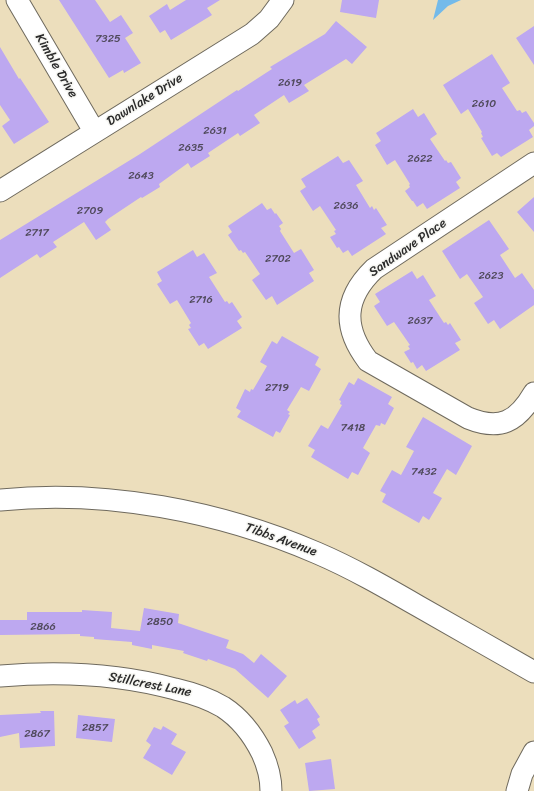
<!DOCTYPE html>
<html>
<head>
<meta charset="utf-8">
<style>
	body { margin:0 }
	canvas { display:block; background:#ecdebc }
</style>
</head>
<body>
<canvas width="534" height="791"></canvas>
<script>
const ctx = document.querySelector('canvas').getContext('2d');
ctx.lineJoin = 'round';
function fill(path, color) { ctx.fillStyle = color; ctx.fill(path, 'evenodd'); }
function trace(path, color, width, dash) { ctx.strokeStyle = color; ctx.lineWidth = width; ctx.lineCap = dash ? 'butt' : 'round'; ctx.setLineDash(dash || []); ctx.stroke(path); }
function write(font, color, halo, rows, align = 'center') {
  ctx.font = font + ' Sriracha,sans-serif'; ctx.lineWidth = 3; ctx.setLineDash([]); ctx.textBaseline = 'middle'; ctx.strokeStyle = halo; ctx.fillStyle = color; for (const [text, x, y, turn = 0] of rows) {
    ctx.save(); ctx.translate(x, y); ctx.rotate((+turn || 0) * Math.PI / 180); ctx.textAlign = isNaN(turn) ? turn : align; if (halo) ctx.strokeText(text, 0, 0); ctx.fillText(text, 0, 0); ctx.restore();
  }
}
const water = new Path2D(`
	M 438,0 L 461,0 L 448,6 L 433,20 Z`);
const building = new Path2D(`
	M 59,0 L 95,0 L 110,22 L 121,15 L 133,33 L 125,38 L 141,63 L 124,73 L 123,70 L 109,78 Z
	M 186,0 L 220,0 L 207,8 L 212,15 L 171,40 L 165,30 L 160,33 L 149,16 L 167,4 L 170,10 Z
	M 342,0 L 379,0 L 376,18 L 340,12 Z
	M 336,21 L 367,47 L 352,64 L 346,59 L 304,85 L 309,91 L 289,103 L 284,95 L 254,115 L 260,123 L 240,136 L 238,133 L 208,153 L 210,156 L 191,168 L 188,163 L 159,184 L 160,187 L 142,198 L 141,197 L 108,219 L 105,222 L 111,230 L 96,240 L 84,222 L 53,242 L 57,247 L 40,258 L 37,254 L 0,278 L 0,240 L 140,154 L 237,90 L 238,91 L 272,69 L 270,67 L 325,34 Z
	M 534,26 L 534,65 L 516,38 Z
	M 0,47 L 19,79 L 20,78 L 49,122 L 14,144 L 2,126 L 10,120 L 0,105 Z
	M 492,54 L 510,83 L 502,88 L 517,111 L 520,110 L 522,113 L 526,111 L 534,123 L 534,126 L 529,130 L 533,137 L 501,157 L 497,153 L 492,156 L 481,138 L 483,137 L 481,133 L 482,132 L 468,109 L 461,114 L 443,85 Z
	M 413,109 L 418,117 L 424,113 L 437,134 L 430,139 L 445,161 L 446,160 L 448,163 L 451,162 L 461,178 L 456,182 L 460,188 L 427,209 L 423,203 L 417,207 L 413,201 L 412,201 L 405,191 L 410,187 L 409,185 L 410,184 L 395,160 L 387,165 L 375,145 L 381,141 L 376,133 Z
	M 338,156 L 343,163 L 349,160 L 363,181 L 356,185 L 370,208 L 372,206 L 374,210 L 376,208 L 387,225 L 381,228 L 386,234 L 352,256 L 348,250 L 343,253 L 339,247 L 337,248 L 330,237 L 336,234 L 334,231 L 336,230 L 320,206 L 313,211 L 300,191 L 306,187 L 301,179 Z
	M 534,197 L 534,232 L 517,212 Z
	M 262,203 L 267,210 L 271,208 L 275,214 L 276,213 L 283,223 L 279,226 L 281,229 L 280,231 L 294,253 L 301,249 L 314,270 L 309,273 L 314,281 L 277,305 L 272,296 L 266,300 L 252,280 L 260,274 L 245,252 L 243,253 L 241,250 L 239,251 L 228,235 L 232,232 L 228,226 Z
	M 489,220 L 509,249 L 500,255 L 515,278 L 522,273 L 534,290 L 534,305 L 500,329 L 494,320 L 488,324 L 474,303 L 483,297 L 467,274 L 460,279 L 442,251 Z
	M 193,250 L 197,257 L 204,253 L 217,273 L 209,277 L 225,302 L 227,301 L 229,304 L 232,302 L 242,317 L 237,321 L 242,328 L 208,349 L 204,343 L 199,346 L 188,329 L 191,328 L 189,325 L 191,323 L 177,300 L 170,304 L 157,284 L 162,281 L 157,272 Z
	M 412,271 L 417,279 L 423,275 L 436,296 L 429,300 L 444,323 L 446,322 L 448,325 L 450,323 L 461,340 L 455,343 L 460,350 L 426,371 L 422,365 L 417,369 L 413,362 L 411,363 L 404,352 L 410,349 L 408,346 L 410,345 L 394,322 L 387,326 L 374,306 L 380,302 L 375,294 Z
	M 282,336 L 319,357 L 315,365 L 321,369 L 309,391 L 301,387 L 287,410 L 290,412 L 288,414 L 290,415 L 280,433 L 276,431 L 273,437 L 237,417 L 241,411 L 236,408 L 245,389 L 250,392 L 251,389 L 253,390 L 267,366 L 260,362 L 272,341 L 277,344 Z
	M 358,378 L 392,397 L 388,404 L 394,408 L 385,425 L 381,423 L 380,426 L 376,425 L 363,448 L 370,453 L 358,475 L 352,472 L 348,479 L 311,457 L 315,450 L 308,446 L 321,425 L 328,429 L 342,405 L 340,404 L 341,401 L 339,400 L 349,382 L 354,385 Z
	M 423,417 L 472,446 L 456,475 L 447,469 L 433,493 L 442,498 L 429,520 L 423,516 L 419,523 L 382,502 L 386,494 L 380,491 L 392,470 L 401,475 L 414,451 L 406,447 Z
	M 144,608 L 179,614 L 178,623 L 229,640 L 226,648 L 243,654 L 254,663 L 261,654 L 287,676 L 268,698 L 235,669 L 208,659 L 207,661 L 183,653 L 184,651 L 152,645 L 152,649 L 132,645 L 132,642 L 94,639 L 94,637 L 80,636 L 80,634 L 0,635 L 0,620 L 27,620 L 27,612 L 82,612 L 82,610 L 112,612 L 111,628 L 140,631 Z
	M 307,698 L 320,717 L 317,719 L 320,725 L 312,731 L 316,738 L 299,749 L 284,726 L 289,723 L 280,710 L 295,700 L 297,704 Z
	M 40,711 L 54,711 L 55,746 L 20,748 L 19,733 L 0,737 L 0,715 L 41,713 Z
	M 78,715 L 115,719 L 112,742 L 76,738 Z
	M 163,726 L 177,734 L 171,744 L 186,752 L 172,775 L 143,758 L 151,745 L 146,741 L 154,727 L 161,730 Z
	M 331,759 L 335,789 L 309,791 L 305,763 Z`);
const minor = new Path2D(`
	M 17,0 L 94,131
	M 534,163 L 374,269 C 344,298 342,327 368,361 L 468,418 C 500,431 517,422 534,393
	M 0,191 L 252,34 L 269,19 L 283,0
	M 0,500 C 105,489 220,511 317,553 C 352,568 385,587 418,606 C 457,628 495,650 534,672
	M 0,676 C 59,671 117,673 175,689 C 192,693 208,698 223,707 C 240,718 253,735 262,753 C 267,764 271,778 271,791
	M 517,791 L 522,774 L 534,752`);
const numberNames = [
	["7325",108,39],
	["2619",290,83],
	["2610",484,104],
	["2631",215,131],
	["2635",191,148],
	["2622",420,159],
	["2643",141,176],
	["2636",346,206],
	["2709",90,211],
	["2717",37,233],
	["2702",278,259],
	["2623",491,276],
	["2716",201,300],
	["2637",420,321],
	["2719",277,388],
	["7418",353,428],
	["7432",424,472],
	["2850",160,622],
	["2866",43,627],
	["2857",95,728],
	["2867",37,734]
];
const streetNames = [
	["Kimble Drive",56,66,60],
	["Dawnlake Drive",145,100,-32],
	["Sandwave Place",408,248,-35],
	["Tibbs Avenue",281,540,20],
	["Stillcrest Lane",150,685,11]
];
fill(water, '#73baea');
fill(building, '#bda8f0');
trace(minor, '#6f6a5e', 23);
trace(minor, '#fff', 21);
write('11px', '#504a5c', null, numberNames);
write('13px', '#2b2b2b', '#f6f6f2', streetNames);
</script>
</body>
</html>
